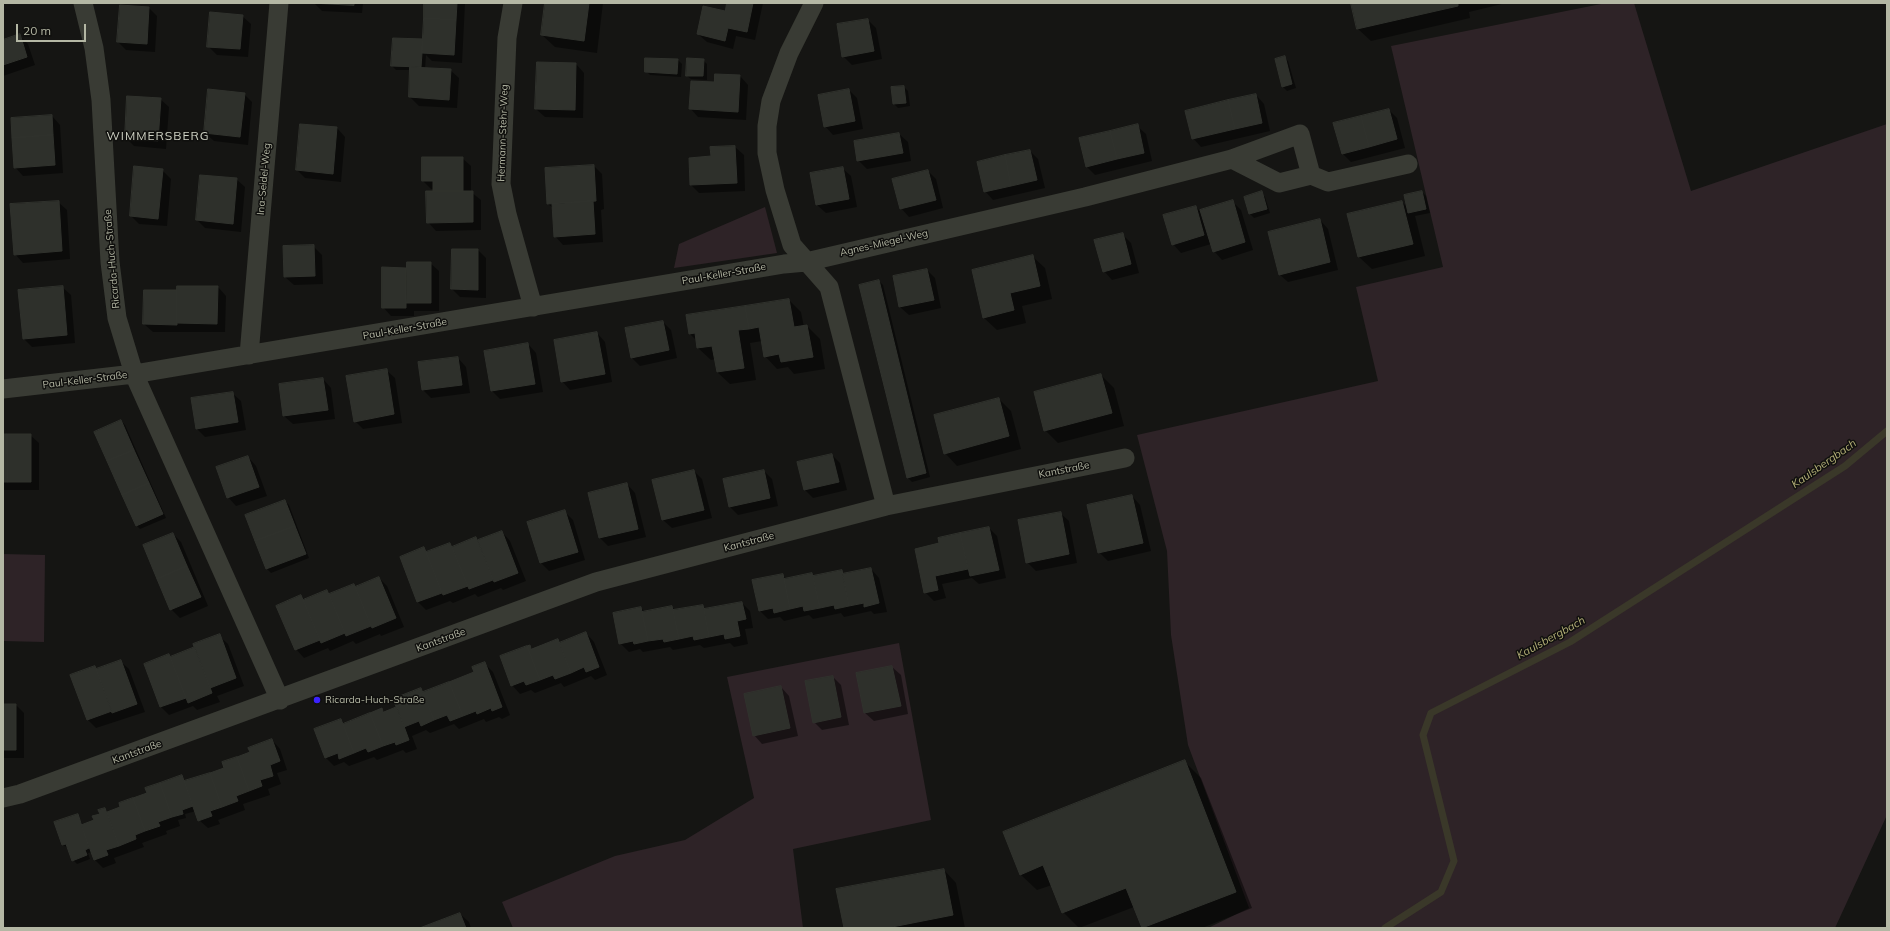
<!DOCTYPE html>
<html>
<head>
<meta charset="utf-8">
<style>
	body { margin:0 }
	#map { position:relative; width:1890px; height:931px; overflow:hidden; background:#151513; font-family:Mulish,sans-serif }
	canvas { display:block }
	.frame { position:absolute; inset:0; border:4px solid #b4b7a4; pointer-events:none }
	.scale { position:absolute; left:16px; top:24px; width:70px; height:18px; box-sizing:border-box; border:2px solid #b4b7a4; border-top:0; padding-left:5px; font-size:12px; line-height:14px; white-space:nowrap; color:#b4b7a4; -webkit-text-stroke:3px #10100e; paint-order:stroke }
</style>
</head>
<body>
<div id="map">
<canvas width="1890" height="931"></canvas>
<div class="frame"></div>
<div class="scale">20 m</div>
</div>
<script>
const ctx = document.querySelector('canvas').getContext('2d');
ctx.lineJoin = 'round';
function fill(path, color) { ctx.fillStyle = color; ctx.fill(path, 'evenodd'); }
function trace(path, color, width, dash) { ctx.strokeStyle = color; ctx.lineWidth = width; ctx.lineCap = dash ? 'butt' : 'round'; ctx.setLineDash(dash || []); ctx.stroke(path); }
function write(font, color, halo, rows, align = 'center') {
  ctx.font = font + ' Mulish,sans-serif'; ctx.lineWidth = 3; ctx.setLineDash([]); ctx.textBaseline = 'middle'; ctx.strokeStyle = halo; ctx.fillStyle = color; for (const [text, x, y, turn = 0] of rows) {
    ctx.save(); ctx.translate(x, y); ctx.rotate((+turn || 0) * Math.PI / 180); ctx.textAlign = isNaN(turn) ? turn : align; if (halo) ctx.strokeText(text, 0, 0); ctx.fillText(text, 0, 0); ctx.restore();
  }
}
const green = new Path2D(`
	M 1606,3 L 1634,3 L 1691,191 L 1887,124 L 1887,815 L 1835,928 L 1208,928 L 1249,908 L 1188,745 L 1171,635 L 1167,551 L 1137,435 L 1378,381 L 1356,287 L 1443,267 L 1391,46 Z
	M 765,207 L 777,253 L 674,268 L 679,244 Z
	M 3,554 L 45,555 L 44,642 L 3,641 Z
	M 899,643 L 931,820 L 793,849 L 803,928 L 513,928 L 502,902 L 615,856 L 685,840 L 754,798 L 727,677 Z`);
const shadow = new Path2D(`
	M 314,3 L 363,3 L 362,13 L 322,11 Z
	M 422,3 L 465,3 L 462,63 L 432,61 L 426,55 L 425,69 L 450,70 L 459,78 L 457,108 L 419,106 L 410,97 L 411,70 L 396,70 L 392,66 L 424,41 L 425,7 Z
	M 546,3 L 603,3 L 597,53 L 555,47 L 542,35 Z
	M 728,3 L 763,3 L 755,40 L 736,36 L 733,49 L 707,42 L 698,34 L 726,12 Z
	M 1352,3 L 1506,3 L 1469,12 L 1470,18 L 1371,41 L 1358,29 Z
	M 149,8 L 157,16 L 155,52 L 126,50 L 118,42 Z
	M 242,16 L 251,24 L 248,57 L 217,55 L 208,46 Z
	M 868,20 L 876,28 L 882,59 L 852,65 L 843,56 Z
	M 20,36 L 28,44 L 35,65 L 3,76 L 3,41 Z
	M 1284,57 L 1288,61 L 1296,88 L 1287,91 L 1283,87 L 1276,60 Z
	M 678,60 L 682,64 L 681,77 L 650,75 L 646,71 Z
	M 703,60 L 707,64 L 707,80 L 691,79 L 687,76 Z
	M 538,63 L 576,64 L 584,73 L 583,118 L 545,117 L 536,109 Z
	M 740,76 L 748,85 L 746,120 L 698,117 L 690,108 L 715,84 Z
	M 904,87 L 908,91 L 910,106 L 898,108 L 894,104 Z
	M 849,90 L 857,98 L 863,129 L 833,135 L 825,126 Z
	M 244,94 L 252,102 L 248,145 L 214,141 L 205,133 Z
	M 1256,95 L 1264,104 L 1270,131 L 1201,147 L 1193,138 Z
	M 160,99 L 169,107 L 166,149 L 134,146 L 126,138 Z
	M 1389,110 L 1397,118 L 1405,148 L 1351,162 L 1342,153 Z
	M 52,116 L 60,125 L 63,173 L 23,176 L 15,167 Z
	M 301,125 L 337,128 L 345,137 L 341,182 L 305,178 L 297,170 Z
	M 1137,126 L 1146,134 L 1152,161 L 1095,175 L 1087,167 Z
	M 899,134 L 908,142 L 911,161 L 867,169 L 858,160 Z
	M 735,147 L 744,155 L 745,191 L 699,193 L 691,185 L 712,157 L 711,148 Z
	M 1030,151 L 1038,159 L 1045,188 L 993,200 L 985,191 Z
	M 462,158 L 471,166 L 471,192 L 481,200 L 481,230 L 436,231 L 428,222 L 434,189 L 431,189 L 423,181 Z
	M 594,166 L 602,174 L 604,209 L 601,210 L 603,242 L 563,245 L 555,236 L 553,208 L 548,204 Z
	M 842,168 L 851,176 L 857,207 L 826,213 L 817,205 L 811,174 Z
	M 162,170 L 171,179 L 167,226 L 139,224 L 131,216 Z
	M 928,171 L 936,179 L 943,208 L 909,217 L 901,208 Z
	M 236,179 L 245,187 L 241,232 L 205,228 L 197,220 Z
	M 1422,192 L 1426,196 L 1430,213 L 1415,216 L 1425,256 L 1372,269 L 1359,257 L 1349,215 L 1402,202 L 1407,207 Z
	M 1261,193 L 1265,197 L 1270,213 L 1254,218 L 1250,214 L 1245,198 Z
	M 1232,201 L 1241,210 L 1253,250 L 1222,260 L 1214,251 L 1211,244 L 1181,253 L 1173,244 L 1196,207 L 1203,214 Z
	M 58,202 L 67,210 L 70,259 L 23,263 L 15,254 Z
	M 1320,220 L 1328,229 L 1338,270 L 1288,282 L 1279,274 Z
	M 1122,234 L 1131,243 L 1139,273 L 1112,280 L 1104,271 Z
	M 313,246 L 322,255 L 323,284 L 294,285 L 285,277 Z
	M 478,250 L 486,258 L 486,298 L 460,297 L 452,289 Z
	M 1032,256 L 1045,268 L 1052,299 L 1022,306 L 1026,323 L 997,330 L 984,318 Z
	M 430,263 L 439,271 L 439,311 L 414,311 L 414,316 L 391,316 L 383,307 L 383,268 L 407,269 Z
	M 927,270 L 935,278 L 941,308 L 909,315 L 900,307 Z
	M 879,281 L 883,285 L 930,477 L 912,482 L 908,478 Z
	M 62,287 L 71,295 L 75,343 L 32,347 L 24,339 L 19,290 Z
	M 218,287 L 226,296 L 225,332 L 153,332 L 144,324 L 178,291 Z
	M 789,300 L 801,312 L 804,327 L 807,326 L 820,339 L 825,369 L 794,374 L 788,367 L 777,369 L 765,356 L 762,341 L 750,343 L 756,380 L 730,384 L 717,372 L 716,359 L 711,360 L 698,348 L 697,341 L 690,334 Z
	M 663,322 L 671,330 L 677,358 L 640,366 L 631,357 Z
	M 597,333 L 605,342 L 612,382 L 570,390 L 562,381 Z
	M 528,344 L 536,353 L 543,392 L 500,399 L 492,391 L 485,352 Z
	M 458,358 L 466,367 L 470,393 L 431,398 L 423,390 Z
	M 386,370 L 395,378 L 402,423 L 363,429 L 355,421 Z
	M 1101,375 L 1114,388 L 1124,426 L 1058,443 L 1045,430 Z
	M 323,379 L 331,388 L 335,419 L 293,424 L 284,416 Z
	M 232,393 L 241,401 L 246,430 L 205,437 L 197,429 Z
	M 999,399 L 1011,411 L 1021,449 L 957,466 L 945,453 Z
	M 121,421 L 125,425 L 166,518 L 140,529 L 136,525 Z
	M 3,435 L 30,435 L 39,443 L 39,490 L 3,490 Z
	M 832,455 L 840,463 L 847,490 L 813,498 L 805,490 L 798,463 Z
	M 248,457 L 256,466 L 267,496 L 236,506 L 228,497 Z
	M 694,471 L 702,479 L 712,518 L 672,528 L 663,520 L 654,481 Z
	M 764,471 L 772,479 L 778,506 L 738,515 L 730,507 Z
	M 627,484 L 635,493 L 646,537 L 608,546 L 600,538 L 589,493 Z
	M 1132,496 L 1140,505 L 1151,551 L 1108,561 L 1099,552 Z
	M 285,501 L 289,505 L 309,558 L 271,573 L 267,569 Z
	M 564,511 L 573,520 L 585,560 L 549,571 L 541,563 Z
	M 1060,513 L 1069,521 L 1077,563 L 1036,571 L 1027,562 Z
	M 989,528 L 997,536 L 1006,578 L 979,584 L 972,578 L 942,584 L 946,598 L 934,601 L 925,592 L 940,544 L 939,539 Z
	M 502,532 L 510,541 L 526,581 L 503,590 L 501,588 L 478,597 L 475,594 L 453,603 L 450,601 L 426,610 L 418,602 L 424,549 L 428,553 L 450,544 L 453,547 L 476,538 L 479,541 Z
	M 173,534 L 181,542 L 208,606 L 180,618 L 171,609 Z
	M 871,569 L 879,578 L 887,612 L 874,614 L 871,611 L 844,617 L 841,613 L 813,619 L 809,615 L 784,621 L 780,617 L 768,619 L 760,611 L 753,581 L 782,575 L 787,579 L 812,574 L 815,577 L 841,571 L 845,575 Z
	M 379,578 L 387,586 L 404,627 L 381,636 L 380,634 L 356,644 L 353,641 L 330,651 L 328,648 L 304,658 L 296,649 L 301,596 L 305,600 L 327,591 L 330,594 L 353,585 L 356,587 Z
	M 742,603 L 750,611 L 753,628 L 745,629 L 748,644 L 734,647 L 730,643 L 704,648 L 700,645 L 673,650 L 670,647 L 643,652 L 640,649 L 629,652 L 620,643 L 641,608 L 645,612 L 672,607 L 676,611 L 702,606 L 706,610 Z
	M 586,633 L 594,642 L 607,675 L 595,680 L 591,676 L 564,687 L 561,683 L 535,693 L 531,690 L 520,694 L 512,685 L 529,646 L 533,650 L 558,640 L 561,643 Z
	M 219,636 L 228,644 L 244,686 L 217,696 L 220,702 L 197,710 L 193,706 L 169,715 L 161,707 L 145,664 L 169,655 L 171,657 L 196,648 Z
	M 120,661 L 129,669 L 145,712 L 96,728 L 88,720 L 95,667 L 97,669 Z
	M 484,663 L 493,672 L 510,715 L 502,719 L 499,717 L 486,722 L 484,719 L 459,729 L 454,724 L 430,733 L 426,730 L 412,736 L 417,749 L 406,753 L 403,750 L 377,760 L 374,757 L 349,766 L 344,762 L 334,766 L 326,758 L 315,730 L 341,720 L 345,724 L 382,710 L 385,713 L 398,708 L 421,689 L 424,692 L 476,673 Z
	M 892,667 L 901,675 L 908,714 L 874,721 L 865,713 Z
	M 833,677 L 841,685 L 849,725 L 822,730 L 814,722 Z
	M 781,687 L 789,696 L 798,736 L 762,744 L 754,735 Z
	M 3,705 L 16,705 L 24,713 L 24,758 L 3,758 Z
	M 272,740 L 280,749 L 287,770 L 277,773 L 281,784 L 268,789 L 270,795 L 243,804 L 245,810 L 218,820 L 220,824 L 208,828 L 199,820 L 196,811 L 185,814 L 186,818 L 178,820 L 180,826 L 166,831 L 167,834 L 142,843 L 144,847 L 114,858 L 116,863 L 103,868 L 95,860 L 92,852 L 88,853 L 90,859 L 77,864 L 73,860 L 68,848 L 63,845 L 77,815 L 83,825 L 95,821 L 105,809 L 108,812 L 121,807 L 182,776 L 186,782 L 225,768 Z
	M 1184,761 L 1201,778 L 1252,908 L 1202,928 L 1143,928 L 1134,907 L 1079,928 L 1063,912 L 1052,885 L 1037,890 L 1020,874 Z
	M 944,870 L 956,883 L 965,928 L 845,928 Z
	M 460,914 L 469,922 L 471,928 L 423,928 Z`);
const stream = new Path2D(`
	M 1385,928 L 1441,892 L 1454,861 L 1423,735 L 1431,713 L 1570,642 L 1845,466 L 1887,431`);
const building = new Path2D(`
	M 312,3 L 354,3 L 354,5 Z
	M 424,3 L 457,3 L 456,20 L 424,18 Z
	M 545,3 L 589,3 L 584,41 L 541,35 Z
	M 727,3 L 753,3 L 747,32 L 728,28 L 725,41 L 697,34 L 703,6 L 725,11 Z
	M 1351,3 L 1458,3 L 1458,6 L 1357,29 Z
	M 120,5 L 149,7 L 147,44 L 117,42 Z
	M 210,12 L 243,15 L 240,49 L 207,47 Z
	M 424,18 L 456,20 L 454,55 L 422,53 Z
	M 868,19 L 874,51 L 842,57 L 837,24 Z
	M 20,34 L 27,57 L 3,65 L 3,40 Z
	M 393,38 L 423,39 L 421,67 L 391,66 Z
	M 1285,56 L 1292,84 L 1282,87 L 1275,59 Z
	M 645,58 L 678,59 L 677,74 L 645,72 Z
	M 687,58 L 704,59 L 703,76 L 686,76 Z
	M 537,62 L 576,63 L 575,110 L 535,109 Z
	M 410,67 L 451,69 L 449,100 L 409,97 Z
	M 715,74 L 740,75 L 738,112 L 689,109 L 691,81 L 714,82 Z
	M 904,86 L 906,103 L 893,104 L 891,87 Z
	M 208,89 L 245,93 L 240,137 L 204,133 Z
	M 849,89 L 855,121 L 824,127 L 818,95 Z
	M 1256,94 L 1262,123 L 1235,129 L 1228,100 Z
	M 127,96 L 161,98 L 158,141 L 125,138 Z
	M 1228,100 L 1235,129 L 1192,139 L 1185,111 Z
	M 1389,109 L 1397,139 L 1369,147 L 1361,116 Z
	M 52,115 L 53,135 L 12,138 L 11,118 Z
	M 1361,116 L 1369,147 L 1342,154 L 1333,123 Z
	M 300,124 L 337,127 L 333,174 L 296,170 Z
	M 1138,124 L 1144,153 L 1117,159 L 1110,131 Z
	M 1110,131 L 1117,159 L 1086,167 L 1079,138 Z
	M 899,133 L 903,153 L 857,161 L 854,141 Z
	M 53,135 L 55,165 L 14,168 L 12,138 Z
	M 735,146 L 737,183 L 690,185 L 689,158 L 711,156 L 710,147 Z
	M 1030,150 L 1037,180 L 1011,186 L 1005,155 Z
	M 1005,155 L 1011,186 L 984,192 L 977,162 Z
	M 422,157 L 463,157 L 463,191 L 433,191 L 433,181 L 422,181 Z
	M 594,165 L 596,201 L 547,204 L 545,168 Z
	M 134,166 L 163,169 L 158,219 L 130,216 Z
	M 843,167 L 849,199 L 816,205 L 810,173 Z
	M 928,170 L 936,200 L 900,209 L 892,179 Z
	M 200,175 L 237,178 L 233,224 L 196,220 Z
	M 426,191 L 473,191 L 473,222 L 427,223 Z
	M 1262,191 L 1267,209 L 1249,214 L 1244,197 Z
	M 1422,191 L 1426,209 L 1408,213 L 1404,195 Z
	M 1233,200 L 1245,242 L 1213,252 L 1200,210 Z
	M 59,201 L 62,251 L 14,255 L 10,204 Z
	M 593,201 L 595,234 L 554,237 L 552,204 Z
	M 1402,201 L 1413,244 L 1358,257 L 1347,214 Z
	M 1196,206 L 1204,235 L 1172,245 L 1163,215 Z
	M 1320,219 L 1330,262 L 1279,275 L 1268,232 Z
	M 1123,233 L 1131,264 L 1103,272 L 1094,240 Z
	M 314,245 L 315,276 L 284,277 L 283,246 Z
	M 452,249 L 478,249 L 478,290 L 451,289 Z
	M 1033,255 L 1040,286 L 1010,293 L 1014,310 L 983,318 L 972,270 Z
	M 407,262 L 431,262 L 431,303 L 406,303 Z
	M 382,267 L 406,268 L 406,308 L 382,308 Z
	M 927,269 L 934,300 L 899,307 L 893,276 Z
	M 879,280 L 926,473 L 907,478 L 859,285 Z
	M 63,286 L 67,335 L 23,339 L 18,290 Z
	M 177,286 L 218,286 L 217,324 L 177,323 Z
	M 144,290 L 177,290 L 177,325 L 143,324 Z
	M 789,299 L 794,327 L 807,325 L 813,357 L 781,362 L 779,354 L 764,357 L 759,327 L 749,329 L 745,306 Z
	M 745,306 L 749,329 L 738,330 L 744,368 L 717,372 L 712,346 L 697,348 L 695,333 L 689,334 L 686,315 Z
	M 663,321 L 669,350 L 631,358 L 625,328 Z
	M 597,332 L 605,374 L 561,382 L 554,340 Z
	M 528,343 L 535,384 L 491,391 L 484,351 Z
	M 458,357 L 462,385 L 422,390 L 418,362 Z
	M 387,369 L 394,414 L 354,422 L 346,376 Z
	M 1101,374 L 1112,413 L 1044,431 L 1034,392 Z
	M 323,378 L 328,410 L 283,416 L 279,384 Z
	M 233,392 L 238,422 L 196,429 L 191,398 Z
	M 999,398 L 1009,436 L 944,454 L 934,415 Z
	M 121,420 L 134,450 L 107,461 L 94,432 Z
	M 3,434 L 7,434 L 8,482 L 3,482 Z
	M 7,434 L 31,434 L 31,482 L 8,482 Z
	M 134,450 L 149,483 L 122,495 L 107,461 Z
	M 832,454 L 839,482 L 804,490 L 797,462 Z
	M 248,456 L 259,487 L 227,498 L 216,467 Z
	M 694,470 L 704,510 L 662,520 L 652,480 Z
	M 764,470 L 770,498 L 729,507 L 723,479 Z
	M 149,483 L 163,514 L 136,526 L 122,495 Z
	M 627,483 L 638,529 L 599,538 L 588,493 Z
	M 1132,495 L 1143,543 L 1098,553 L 1087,505 Z
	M 285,500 L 295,526 L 255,541 L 245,515 Z
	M 565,510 L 578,552 L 540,563 L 527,522 Z
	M 1061,512 L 1069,554 L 1026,563 L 1018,520 Z
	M 295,526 L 306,554 L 266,569 L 255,541 Z
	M 989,527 L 999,570 L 970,576 L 960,533 Z
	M 502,531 L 518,573 L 494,582 L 478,540 Z
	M 173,533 L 187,566 L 157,579 L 143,545 Z
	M 960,533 L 968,569 L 935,576 L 938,590 L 924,593 L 915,549 L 939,543 L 938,538 Z
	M 476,537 L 493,580 L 469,589 L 452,547 Z
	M 450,543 L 468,586 L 443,595 L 426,552 Z
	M 424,547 L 442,593 L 417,602 L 400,557 Z
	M 187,566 L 201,597 L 170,610 L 157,579 Z
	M 871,568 L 879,603 L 864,607 L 864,603 L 849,606 L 842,574 Z
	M 842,570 L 849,606 L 835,609 L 834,605 L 820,608 L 813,576 Z
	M 812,573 L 820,608 L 804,611 L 803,606 L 790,609 L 784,579 Z
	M 783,574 L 790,609 L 774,613 L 773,608 L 759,611 L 752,580 Z
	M 379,577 L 396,618 L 372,628 L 355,587 Z
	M 354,584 L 371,626 L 346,636 L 329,594 Z
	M 327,590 L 345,633 L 321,643 L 303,600 Z
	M 301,595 L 320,640 L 295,650 L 276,606 Z
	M 742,602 L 746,619 L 737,621 L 740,636 L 725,639 L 724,634 L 709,637 L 704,609 Z
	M 703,605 L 709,637 L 694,640 L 693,636 L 679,639 L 673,610 Z
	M 672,606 L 679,639 L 664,642 L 663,639 L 648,641 L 642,612 Z
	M 641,607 L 648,641 L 634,644 L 633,641 L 619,644 L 613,613 Z
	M 586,632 L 599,667 L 586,672 L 584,667 L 571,673 L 559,643 Z
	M 220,634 L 236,678 L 210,688 L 193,644 Z
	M 558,639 L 571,673 L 555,679 L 553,675 L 540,680 L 527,646 L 530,645 L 531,649 Z
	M 527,646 L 540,680 L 526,685 L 524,681 L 511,686 L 500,656 Z
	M 195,647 L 212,693 L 188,703 L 170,657 Z
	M 169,654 L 186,698 L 160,707 L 144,664 Z
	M 121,660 L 137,704 L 112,713 L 96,669 Z
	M 485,662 L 502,707 L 492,711 L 491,708 L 477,714 L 476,711 L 463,716 L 449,682 L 474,672 L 472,667 Z
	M 95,666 L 112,711 L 87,720 L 70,675 Z
	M 892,666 L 901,706 L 864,713 L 856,673 Z
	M 833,676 L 841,717 L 813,723 L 805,681 Z
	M 449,682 L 463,716 L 450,721 L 447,715 L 434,720 L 423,692 Z
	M 781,686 L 790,728 L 753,736 L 744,694 Z
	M 421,688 L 434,720 L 421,726 L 419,721 L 404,727 L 393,699 Z
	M 3,704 L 16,704 L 16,750 L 3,750 Z
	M 397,707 L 409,740 L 396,745 L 395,742 L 383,746 L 370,713 L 382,708 L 383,712 Z
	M 370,713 L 383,746 L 368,752 L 366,748 L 354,753 L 343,724 Z
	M 341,719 L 354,753 L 339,759 L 338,753 L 325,758 L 314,729 Z
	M 272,739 L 280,761 L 270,765 L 273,776 L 260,780 L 262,786 L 249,791 L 237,757 L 250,752 L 248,748 Z
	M 237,757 L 249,791 L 236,796 L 238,801 L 222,807 L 210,773 L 224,768 L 222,762 Z
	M 1185,760 L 1236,892 L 1142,928 L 1126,888 L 1062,913 L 1043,865 L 1020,875 L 1003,832 Z
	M 210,773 L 222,807 L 210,811 L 212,816 L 198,821 L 184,781 Z
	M 182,775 L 193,806 L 182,810 L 183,814 L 172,817 L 160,783 Z
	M 160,783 L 172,817 L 158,822 L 160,826 L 145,831 L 133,798 L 147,793 L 145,788 Z
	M 133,798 L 145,831 L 135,835 L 136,839 L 119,846 L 107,812 L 120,807 L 119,803 Z
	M 105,808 L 119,846 L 106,850 L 108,855 L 94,860 L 81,825 L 94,820 L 92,816 L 100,814 L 98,810 Z
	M 78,814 L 89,848 L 85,850 L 87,855 L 72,861 L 66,844 L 62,845 L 54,822 Z
	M 944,869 L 953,915 L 887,928 L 844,928 L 836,889 Z
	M 460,913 L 466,928 L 420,928 Z`);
const street = new Path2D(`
	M 83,3 L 94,48 L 101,100 L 110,262 L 117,318 L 134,374 L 280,700
	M 513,3 L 507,38 L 501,184 L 507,214 L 533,307
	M 814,3 L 789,53 L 771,101 L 767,126 L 767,153 L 775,190 L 792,245 L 829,287 L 886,506
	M 1311,175 L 1328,182 L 1408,164
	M 249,355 L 279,3
	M 3,389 L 134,374 L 784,264 L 806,262 L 1085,197 L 1232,159 L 1279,183 L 1311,175 L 1300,134 L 1232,159
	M 3,798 L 20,794 L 596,582 L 886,506 L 1125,458`);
const markers = [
	[317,700,4,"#3b22ff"]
];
const streetNames = [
	["Hermann-Stehr-Weg",503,133,-88],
	["Ina-Seidel-Weg",264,179,-85],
	["Agnes-Miegel-Weg",884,243,-13],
	["Ricarda-Huch-Straße",112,259,-95],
	["Paul-Keller-Straße",724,274,-10],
	["Paul-Keller-Straße",405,329,-10],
	["Paul-Keller-Straße",85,380,-7],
	["Kantstraße",1064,470,-11],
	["Kantstraße",749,542,-15],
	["Kantstraße",441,640,-20],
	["Kantstraße",137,752,-20]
];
const poiNames = [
	["Ricarda-Huch-Straße",325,700]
];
const waterNames = [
	["Kaulsbergbach",1824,464,-35],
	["Kaulsbergbach",1551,638,-29]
];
const quarterNames = [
	["WIMMERSBERG",158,136]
];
fill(green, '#2e2327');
fill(shadow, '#0007');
trace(stream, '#3a3829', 7);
fill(building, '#2e302b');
trace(building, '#30322d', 1);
trace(street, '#393b34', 19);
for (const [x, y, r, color] of markers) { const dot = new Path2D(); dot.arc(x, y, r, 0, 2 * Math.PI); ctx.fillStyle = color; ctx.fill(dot); trace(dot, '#10100e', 1.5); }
write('10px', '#b4b7a4', '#10100e', streetNames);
write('10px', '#b4b7a4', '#10100e', poiNames, 'left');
write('italic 11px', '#b5b078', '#10100e', waterNames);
ctx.letterSpacing = '1px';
write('12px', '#d0d3c5', '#10100e', quarterNames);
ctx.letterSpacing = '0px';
</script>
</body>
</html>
